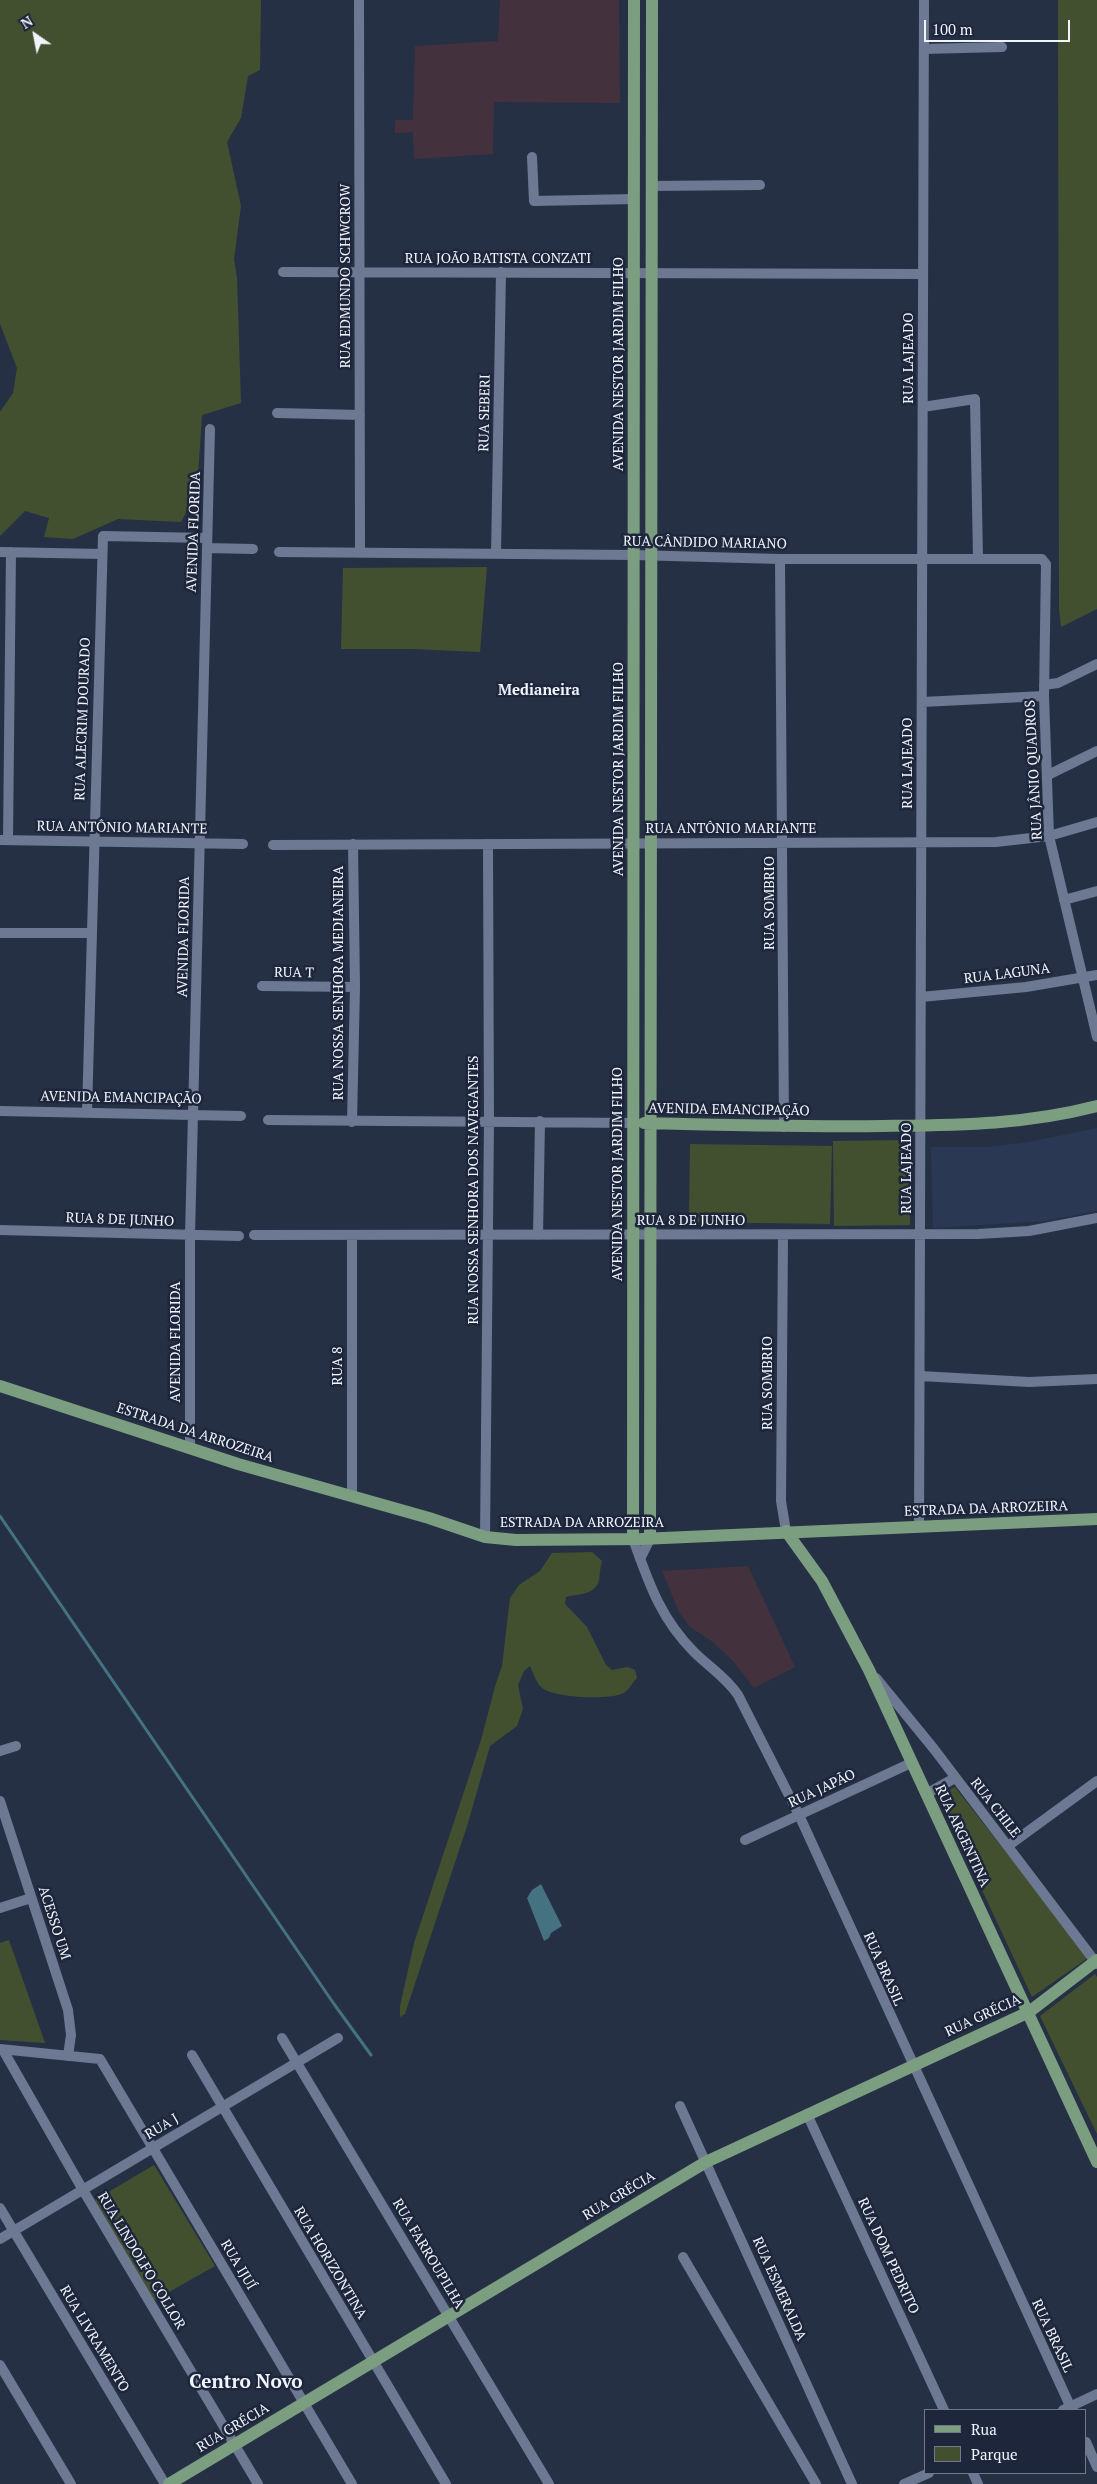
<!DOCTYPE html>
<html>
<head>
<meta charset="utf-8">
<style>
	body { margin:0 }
	#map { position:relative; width:1097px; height:2484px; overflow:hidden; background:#263045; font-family:"PT Serif",serif }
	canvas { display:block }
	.legend { position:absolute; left:924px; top:2409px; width:162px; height:65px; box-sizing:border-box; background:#1d263b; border:1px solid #717889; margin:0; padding:6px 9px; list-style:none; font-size:15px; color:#f0f4fd }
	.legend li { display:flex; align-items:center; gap:10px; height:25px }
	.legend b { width:25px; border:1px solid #717889 }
	.north { position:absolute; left:10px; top:10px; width:50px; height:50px; -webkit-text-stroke:4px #1d263b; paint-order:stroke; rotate:327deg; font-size:14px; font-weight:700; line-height:20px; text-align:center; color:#f0f4fd }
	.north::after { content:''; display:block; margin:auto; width:18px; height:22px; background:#f0f4fd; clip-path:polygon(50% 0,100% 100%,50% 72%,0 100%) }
	.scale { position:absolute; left:924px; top:20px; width:146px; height:22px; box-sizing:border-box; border:2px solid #f0f4fd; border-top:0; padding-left:6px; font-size:15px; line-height:18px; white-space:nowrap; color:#f0f4fd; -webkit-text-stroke:4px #1d263b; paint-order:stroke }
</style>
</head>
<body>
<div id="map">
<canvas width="1097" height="2484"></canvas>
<ul class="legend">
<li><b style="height:6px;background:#7b9e80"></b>Rua</li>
<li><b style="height:14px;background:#43502f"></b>Parque</li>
</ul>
<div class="north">N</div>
<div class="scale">100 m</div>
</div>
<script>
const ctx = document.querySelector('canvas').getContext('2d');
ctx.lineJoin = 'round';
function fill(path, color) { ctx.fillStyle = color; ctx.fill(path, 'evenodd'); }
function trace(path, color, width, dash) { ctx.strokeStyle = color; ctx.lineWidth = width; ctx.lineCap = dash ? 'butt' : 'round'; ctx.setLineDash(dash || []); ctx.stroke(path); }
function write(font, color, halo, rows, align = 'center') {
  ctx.font = font + ' "PT Serif",serif'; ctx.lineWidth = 5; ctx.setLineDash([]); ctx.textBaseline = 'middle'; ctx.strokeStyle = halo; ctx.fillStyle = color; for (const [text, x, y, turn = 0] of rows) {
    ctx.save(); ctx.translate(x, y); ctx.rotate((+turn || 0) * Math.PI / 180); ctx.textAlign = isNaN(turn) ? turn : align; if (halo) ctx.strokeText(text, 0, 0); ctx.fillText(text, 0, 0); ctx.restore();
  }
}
const built = new Path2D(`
	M 1097,1128 L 1097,1211 L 1044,1221 L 933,1228 L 931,1147 L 989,1147 L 1028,1142 Z`);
const industrial = new Path2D(`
	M 500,0 L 619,0 L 620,103 L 494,102 L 493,154 L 414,159 L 413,132 L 395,133 L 395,120 L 413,120 L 415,46 L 498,41 Z
	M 748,1566 L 795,1667 L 754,1688 L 733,1661 L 713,1642 L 690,1627 L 679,1612 L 662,1571 Z`);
const green = new Path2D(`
	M 0,0 L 261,0 L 260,70 L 248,76 L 241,118 L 227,142 L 241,206 L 234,259 L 237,278 L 241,403 L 202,415 L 197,491 L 181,522 L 118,519 L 73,539 L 44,537 L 49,518 L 25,511 L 0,536 L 0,412 L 13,393 L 17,368 L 0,324 Z
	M 1058,0 L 1097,0 L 1097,609 L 1061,627 L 1059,609 Z
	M 487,567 L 480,652 L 412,649 L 341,649 L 343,568 Z
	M 909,1140 L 910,1225 L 834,1226 L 833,1141 Z
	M 690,1144 L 832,1146 L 830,1224 L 689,1222 Z
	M 592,1552 L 602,1561 C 600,1567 600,1573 599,1580 C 596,1595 577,1594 566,1597 L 565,1604 L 587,1627 L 606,1665 L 612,1670 L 627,1667 L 635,1670 L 637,1678 C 632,1683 628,1692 621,1694 C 607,1700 552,1698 541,1687 C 536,1682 533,1672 530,1666 L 524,1671 L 518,1685 L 523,1709 L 517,1726 L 490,1746 L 468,1823 L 405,2014 L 400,2017 L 400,2006 L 414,1943 L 481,1740 L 496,1683 L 502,1666 L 510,1598 L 519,1585 L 540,1571 L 552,1553 Z
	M 955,1787 L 1088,1958 L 1032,1997 L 938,1796 Z
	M 9,1940 L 45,2043 L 0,2040 L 0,1943 Z
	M 1095,1974 L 1097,1977 L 1097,2134 L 1040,2016 Z
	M 154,2165 L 215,2266 L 153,2301 L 95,2200 Z`);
const water = new Path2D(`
	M 541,1884 L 562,1926 L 551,1933 L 549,1938 L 544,1941 L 527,1898 L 532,1890 Z`);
const stream = new Path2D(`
	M 0,1516 L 334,2004 L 371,2055`);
const minor = new Path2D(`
	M 359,0 L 360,553
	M 924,49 L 1002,47
	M 532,157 L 534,201 L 634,199
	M 651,186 L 760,185
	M 283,272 L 923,274
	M 923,407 L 975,399 L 978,558
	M 277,413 L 360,415
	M 207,548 L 253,549
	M 0,552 L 102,554
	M 279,552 L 634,555 L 780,559 L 1042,559 L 1046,564 L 1044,696 L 1049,836 L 1097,1037
	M 496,554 L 501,272
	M 780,559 L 784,1127
	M 1044,685 L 1058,683 L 1097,664
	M 922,702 L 1044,696
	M 1048,775 L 1097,751
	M 0,840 L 243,844
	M 8,840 L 11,552
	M 273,845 L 996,842 L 1049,836 L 1097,822
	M 1064,900 L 1097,891
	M 0,933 L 91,933
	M 262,986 L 355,987
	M 921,997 L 1026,987 L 1097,975
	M 0,1111 L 241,1116
	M 87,1112 L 103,536 L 207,538
	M 268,1120 L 634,1123
	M 352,1122 L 355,987 L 353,844
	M 0,1230 L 239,1236
	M 254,1235 L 978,1234 L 1029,1231 L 1097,1218
	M 538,1235 L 540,1121
	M 783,1235 L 781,1501 L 786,1531
	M 920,1376 L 1029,1382 L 1097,1379
	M 190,1447 L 190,1235 L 210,429
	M 352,1496 L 352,1236
	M 919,1527 L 924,0
	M 485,1537 L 489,1122 L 488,844
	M 633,1539 C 649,1583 660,1618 694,1652 C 709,1667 726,1677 738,1695 L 799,1815 L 1072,2410
	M 640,1559 L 650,1539
	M 876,1678 L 934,1749 L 1097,1964
	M 0,1751 L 16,1746
	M 926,1794 L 955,1778
	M 0,1801 L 68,2010 L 71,2035 L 68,2056
	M 745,1840 L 911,1763
	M 1008,1846 L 1097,1781
	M 0,1908 L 31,1898
	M 282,2038 L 549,2484
	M 0,2049 L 100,2059 L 352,2484
	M 3,2050 L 83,2190 L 258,2484
	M 192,2055 L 446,2484
	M 680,2106 L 852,2484
	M 807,2114 L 944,2410
	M 0,2208 L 165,2484
	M 0,2239 L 338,2038
	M 683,2257 L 816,2484
	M 0,2365 L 71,2484
	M 1063,2410 L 1097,2394
	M 1086,2442 L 1097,2467
	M 973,2473 L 978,2484
	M 904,2484 L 929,2473`);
const major = new Path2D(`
	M 644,1123 C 723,1125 803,1127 883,1126 C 958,1125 1023,1125 1097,1106
	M 0,1386 L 238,1464 L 429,1518 L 485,1537 L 516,1540 L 641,1539 L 1097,1519
	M 786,1531 L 822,1581 L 869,1670 L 1097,2162
	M 633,1539 L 634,0
	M 650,1539 L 652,0
	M 169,2484 L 706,2162 L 1029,2012 L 1097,1960`);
const streetNames = [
	["RUA JOÃO BATISTA CONZATI",498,259],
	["RUA EDMUNDO SCHWCROW",346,276,-90],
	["RUA LAJEADO",909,358,-90],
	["AVENIDA NESTOR JARDIM FILHO",619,364,-90],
	["RUA SEBERI",485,413,-89],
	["AVENIDA FLORIDA",194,532,-88],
	["RUA CÂNDIDO MARIANO",705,543,1],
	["RUA ALECRIM DOURADO",83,719,-88],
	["RUA LAJEADO",908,763,-90],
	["AVENIDA NESTOR JARDIM FILHO",619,769,-90],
	["RUA JÂNIO QUADROS",1034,770,-93],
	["RUA ANTÔNIO MARIANTE",122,828,1],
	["RUA ANTÔNIO MARIANTE",731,829],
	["RUA SOMBRIO",770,903,-90],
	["AVENIDA FLORIDA",184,937,-89],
	["RUA T",294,973,1],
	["RUA LAGUNA",1007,974,-7],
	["RUA NOSSA SENHORA MEDIANEIRA",339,983,-90],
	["AVENIDA EMANCIPAÇÃO",121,1098,1],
	["AVENIDA EMANCIPAÇÃO",729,1110,1],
	["RUA LAJEADO",907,1168,-90],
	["AVENIDA NESTOR JARDIM FILHO",618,1174,-90],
	["RUA NOSSA SENHORA DOS NAVEGANTES",474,1190,-90],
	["RUA 8 DE JUNHO",120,1220,2],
	["RUA 8 DE JUNHO",691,1221],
	["AVENIDA FLORIDA",176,1342,-90],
	["RUA 8",338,1366,-90],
	["RUA SOMBRIO",768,1383,-90],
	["ESTRADA DA ARROZEIRA",195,1433,18],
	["ESTRADA DA ARROZEIRA",986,1509,-2],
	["ESTRADA DA ARROZEIRA",582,1523],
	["RUA JAPÃO",822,1789,-25],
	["RUA CHILE",995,1808,52],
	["RUA ARGENTINA",962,1836,65],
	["ACESSO UM",54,1923,72],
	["RUA BRASIL",883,1969,66],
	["RUA GRÉCIA",983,2016,-25],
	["RUA J",162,2127,-31],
	["RUA GRÉCIA",619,2196,-31],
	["RUA FARROUPILHA",428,2254,59],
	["RUA DOM PEDRITO",888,2256,65],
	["RUA LINDOLFO COLLOR",141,2261,59],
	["RUA HORIZONTINA",330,2263,59],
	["RUA IJUÍ",238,2265,59],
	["RUA ESMERALDA",779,2289,66],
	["RUA BRASIL",1052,2336,65],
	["RUA LIVRAMENTO",94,2339,59],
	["RUA GRÉCIA",233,2428,-31]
];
const neighbourhoodNames = [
	["Medianeira",539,691]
];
const districtNames = [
	["Centro Novo",246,2383]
];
fill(built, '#2b3853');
fill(industrial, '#43323d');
fill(green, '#43502f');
fill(water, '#447280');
trace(stream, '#447280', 3);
trace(minor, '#6d7992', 10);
trace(major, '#7b9e80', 12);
write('14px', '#f0f4fd', '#1d263b', streetNames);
write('bold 15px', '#f0f4fd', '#1d263b', neighbourhoodNames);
write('bold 19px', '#f0f4fd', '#1d263b', districtNames);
</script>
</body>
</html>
